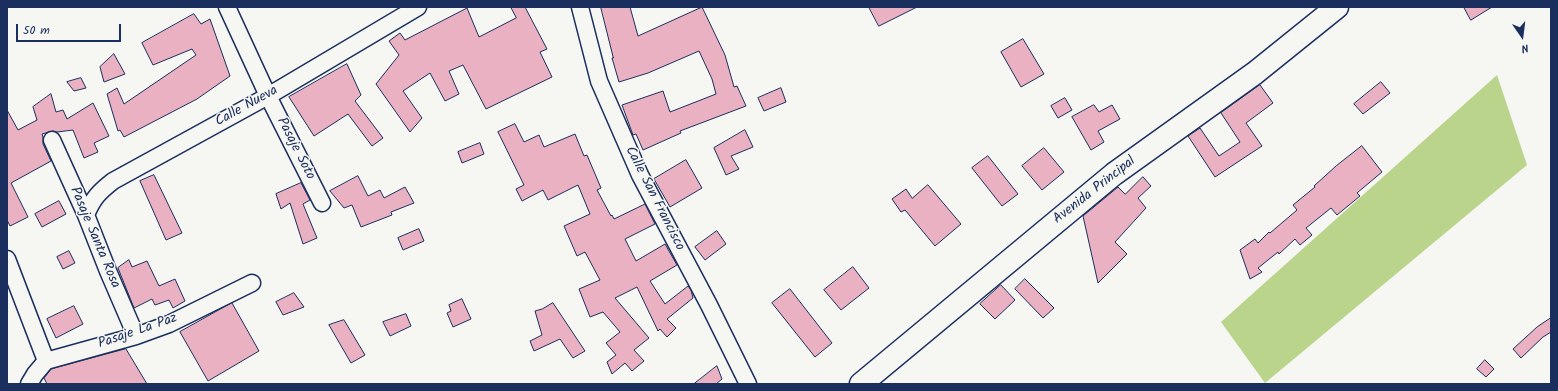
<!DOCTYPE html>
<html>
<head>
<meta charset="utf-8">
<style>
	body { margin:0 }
	#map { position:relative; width:1558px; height:391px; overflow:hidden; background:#f6f6f2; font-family:Kalam,sans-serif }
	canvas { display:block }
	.frame { position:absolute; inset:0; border:8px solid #1b2f5e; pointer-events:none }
	.north { position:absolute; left:1502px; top:16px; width:40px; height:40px; -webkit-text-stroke:3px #f6f6f2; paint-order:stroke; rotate:166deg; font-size:11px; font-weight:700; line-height:16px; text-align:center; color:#1b2f5e }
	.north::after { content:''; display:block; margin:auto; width:14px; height:18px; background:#1b2f5e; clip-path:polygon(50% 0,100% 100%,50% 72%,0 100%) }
	.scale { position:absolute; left:16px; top:24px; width:105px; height:18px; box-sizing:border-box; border:2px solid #1b2f5e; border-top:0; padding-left:5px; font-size:12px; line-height:14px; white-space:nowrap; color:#1b2f5e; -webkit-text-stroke:3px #f6f6f2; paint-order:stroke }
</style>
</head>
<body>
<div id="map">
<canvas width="1558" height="391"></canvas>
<div class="frame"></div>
<div class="north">N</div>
<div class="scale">50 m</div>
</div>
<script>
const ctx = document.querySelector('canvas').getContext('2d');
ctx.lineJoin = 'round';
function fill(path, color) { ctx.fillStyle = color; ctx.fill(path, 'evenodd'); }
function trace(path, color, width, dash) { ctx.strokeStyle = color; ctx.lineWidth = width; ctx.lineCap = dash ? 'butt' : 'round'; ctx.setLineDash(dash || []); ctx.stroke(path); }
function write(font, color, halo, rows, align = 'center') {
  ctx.font = font + ' Kalam,sans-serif'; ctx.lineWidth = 3; ctx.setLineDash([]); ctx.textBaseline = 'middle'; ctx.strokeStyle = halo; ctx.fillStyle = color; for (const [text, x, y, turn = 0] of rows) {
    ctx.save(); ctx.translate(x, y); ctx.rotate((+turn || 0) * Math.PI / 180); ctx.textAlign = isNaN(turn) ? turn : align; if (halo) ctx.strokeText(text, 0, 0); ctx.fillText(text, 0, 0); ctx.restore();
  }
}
const green = new Path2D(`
	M 1497,75 L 1527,165 L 1265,383 L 1221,322 Z`);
const building = new Path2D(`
	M 511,7 L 525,7 L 547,49 L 540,52 L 552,77 L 486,109 L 463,65 L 449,71 L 459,94 L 445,101 L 430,73 L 403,91 L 422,118 L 410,132 L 376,84 L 399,55 L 389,41 L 400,33 L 405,40 L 467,8 L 479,37 L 516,18 Z
	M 601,7 L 630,7 L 638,36 L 702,7 L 725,55 L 734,87 L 737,86 L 746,106 L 680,131 L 681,133 L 643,150 L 636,134 L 633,135 L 622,105 L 663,91 L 670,112 L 716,94 L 712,79 L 699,51 L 648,73 L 619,82 L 612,58 L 613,58 Z
	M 869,7 L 917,7 L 879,26 Z
	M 1464,7 L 1492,7 L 1471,20 Z
	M 194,14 L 201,24 L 210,19 L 230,76 L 197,99 L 124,137 L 120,130 L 118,131 L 107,94 L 117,88 L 124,104 L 196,55 L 192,49 L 153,65 L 142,43 Z
	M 1023,39 L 1044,74 L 1021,87 L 1001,52 Z
	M 114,54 L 125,74 L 104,82 L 100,67 Z
	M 347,64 L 361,95 L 355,101 L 383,138 L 372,146 L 348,114 L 314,136 L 289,97 Z
	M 81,78 L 86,88 L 74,91 L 67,82 Z
	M 1381,82 L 1390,93 L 1363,114 L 1354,104 Z
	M 1260,85 L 1273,103 L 1246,123 L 1262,146 L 1215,177 L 1188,136 L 1200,128 L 1219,156 L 1240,142 L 1221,113 Z
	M 781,88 L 786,102 L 764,111 L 758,98 Z
	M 51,94 L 56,112 L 63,110 L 67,119 L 93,103 L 109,136 L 94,143 L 98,152 L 84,158 L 73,130 L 57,132 L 53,131 L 42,134 L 43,137 L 43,144 L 51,161 L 11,183 L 28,217 L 10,226 L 7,220 L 7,110 L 18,130 L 37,120 L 33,107 Z
	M 1065,98 L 1072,110 L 1058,118 L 1051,106 Z
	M 1094,105 L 1099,112 L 1112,105 L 1120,119 L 1098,131 L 1104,142 L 1091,150 L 1072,117 Z
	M 515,124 L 524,142 L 539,135 L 544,147 L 575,134 L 584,156 L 587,155 L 601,188 L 597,190 L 611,216 L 612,215 L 614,219 L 645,204 L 655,224 L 625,239 L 636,261 L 665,244 L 677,265 L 650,281 L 665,304 L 688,286 L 691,290 L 693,298 L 667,319 L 676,328 L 667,337 L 660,329 L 658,331 L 637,287 L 615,298 L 649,338 L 634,350 L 644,361 L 632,371 L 625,363 L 612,374 L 607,362 L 616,355 L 606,343 L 620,332 L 603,312 L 590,317 L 579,289 L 600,280 L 585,252 L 577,256 L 564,226 L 590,214 L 578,185 L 548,200 L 543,190 L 522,201 L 516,189 L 524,185 L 498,132 Z
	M 745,130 L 753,147 L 731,156 L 739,169 L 726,175 L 714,148 Z
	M 480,143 L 484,154 L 462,163 L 458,152 Z
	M 1362,146 L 1382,172 L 1357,193 L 1360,196 L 1337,215 L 1331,208 L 1306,228 L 1312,235 L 1300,245 L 1295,239 L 1279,254 L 1278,252 L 1258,268 L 1262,272 L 1250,279 L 1240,250 L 1255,239 L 1258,243 L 1269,232 L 1270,233 L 1297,210 L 1293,205 L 1315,187 L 1314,186 L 1336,166 Z
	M 1044,148 L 1064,172 L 1042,190 L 1022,166 Z
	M 988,156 L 1018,194 L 1002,206 L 972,168 Z
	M 686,160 L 702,188 L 670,207 L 654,179 Z
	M 154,175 L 182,233 L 166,240 L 140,181 Z
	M 358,176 L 368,196 L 380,190 L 384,198 L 405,187 L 414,203 L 391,212 L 392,215 L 361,227 L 352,205 L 344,208 L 330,191 Z
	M 1143,177 L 1151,186 L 1138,198 L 1146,208 L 1115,242 L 1127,254 L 1098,283 L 1083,216 L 1118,187 L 1125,194 Z
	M 301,183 L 310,200 L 303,204 L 317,238 L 303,244 L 290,203 L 281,209 L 276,194 Z
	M 928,185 L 961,224 L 935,246 L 905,210 L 901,212 L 892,199 L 906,189 L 912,198 Z
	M 59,201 L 66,214 L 42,227 L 35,214 Z
	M 419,229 L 424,241 L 403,250 L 398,238 Z
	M 717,231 L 726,244 L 705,260 L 695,247 Z
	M 69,251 L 75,263 L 63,269 L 57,257 Z
	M 129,260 L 132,267 L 147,261 L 159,286 L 175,279 L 185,301 L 173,308 L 169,300 L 155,305 L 152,299 L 134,308 L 118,268 Z
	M 853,267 L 869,288 L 841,310 L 824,290 Z
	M 1025,279 L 1054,308 L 1043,318 L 1015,289 Z
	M 1001,285 L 1015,300 L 995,319 L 980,304 Z
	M 790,289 L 832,343 L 815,357 L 772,303 Z
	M 294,293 L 304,307 L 283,315 L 276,302 Z
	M 462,299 L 471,319 L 453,327 L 447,313 L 451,311 L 449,305 Z
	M 232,303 L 259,351 L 208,381 L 180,332 Z
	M 553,303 L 585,351 L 573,358 L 560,339 L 534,351 L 530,341 L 542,335 L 535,311 L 542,309 Z
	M 74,306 L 83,324 L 56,338 L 47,319 Z
	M 406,314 L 411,326 L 390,336 L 383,322 Z
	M 1551,318 L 1551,332 L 1543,337 L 1521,358 L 1513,349 L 1537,327 Z
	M 344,320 L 365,355 L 351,363 L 329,325 Z
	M 126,349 L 147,384 L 47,384 L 44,378 L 51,369 Z
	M 1485,360 L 1494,369 L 1486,377 L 1477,369 Z
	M 717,366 L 722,379 L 716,384 L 694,384 Z`);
const minor = new Path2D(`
	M 227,7 L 268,96 L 322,203
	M 580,7 L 599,81 L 640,175 L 709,305 L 748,384
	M 52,140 L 86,215 L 108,271 L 136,336
	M 86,215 C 93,198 99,192 113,181 L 268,96 L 418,7
	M 7,259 L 46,361
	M 29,384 L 35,374 L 46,361 L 136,336 L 169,324 L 252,283`);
const secondary = new Path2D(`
	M 861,384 L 1114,174 L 1255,73 L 1337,7`);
const streetNames = [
	["Calle Nueva",247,107,-29],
	["Pasaje Soto",295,149,63],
	["Avenida Principal",1095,191,-38],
	["Calle San Francisco",654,199,63],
	["Pasaje Santa Rosa",94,238,67],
	["Pasaje La Paz",138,332,-19]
];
fill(green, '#bad48b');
fill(building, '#eab1c2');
trace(building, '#1b2f5e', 1);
trace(minor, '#1b2f5e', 19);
trace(secondary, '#1b2f5e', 25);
trace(minor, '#f6f6f2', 16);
trace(secondary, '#f6f6f2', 22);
write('14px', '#1b2f5e', '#f6f6f2', streetNames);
</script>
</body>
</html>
